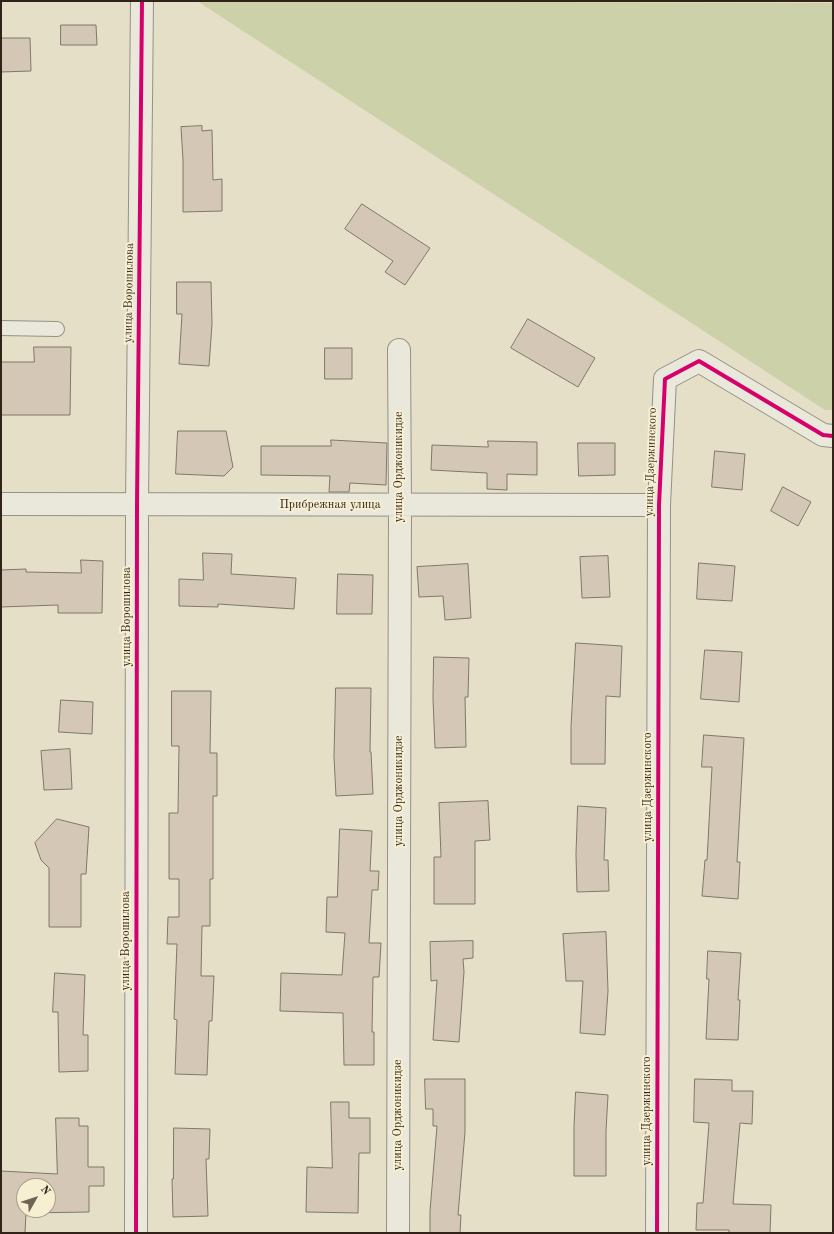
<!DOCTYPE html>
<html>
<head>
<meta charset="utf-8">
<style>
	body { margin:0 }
	#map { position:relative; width:834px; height:1234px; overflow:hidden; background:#e5dfc7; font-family:"Old Standard TT",serif }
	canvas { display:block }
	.frame { position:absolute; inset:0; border:2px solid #312318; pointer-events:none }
	.north { position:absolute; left:16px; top:1178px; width:40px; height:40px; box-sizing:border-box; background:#f7efd2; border:1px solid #a89d88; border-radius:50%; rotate:51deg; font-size:11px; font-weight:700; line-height:16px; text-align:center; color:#312318 }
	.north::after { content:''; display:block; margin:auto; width:14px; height:18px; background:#706555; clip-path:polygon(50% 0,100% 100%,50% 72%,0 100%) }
</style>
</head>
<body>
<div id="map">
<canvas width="834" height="1234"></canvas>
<div class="frame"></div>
<div class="north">N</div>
</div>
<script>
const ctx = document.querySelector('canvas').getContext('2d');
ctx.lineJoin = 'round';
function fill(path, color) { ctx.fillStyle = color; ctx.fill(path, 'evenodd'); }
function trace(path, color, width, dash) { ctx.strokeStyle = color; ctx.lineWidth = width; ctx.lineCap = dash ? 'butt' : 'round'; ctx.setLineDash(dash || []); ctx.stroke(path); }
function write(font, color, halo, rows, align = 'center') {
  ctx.font = font + ' "Old Standard TT",serif'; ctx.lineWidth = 4; ctx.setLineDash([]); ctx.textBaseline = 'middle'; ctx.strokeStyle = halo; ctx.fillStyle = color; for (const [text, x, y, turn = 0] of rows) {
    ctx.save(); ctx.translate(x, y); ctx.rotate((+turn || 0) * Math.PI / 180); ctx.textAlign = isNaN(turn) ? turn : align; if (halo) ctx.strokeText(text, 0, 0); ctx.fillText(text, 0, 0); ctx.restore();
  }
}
const green = new Path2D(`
	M 197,1 L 833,3 L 833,410 L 825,410 Z`);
const building = new Path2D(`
	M 61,25 L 96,25 L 97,45 L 61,45 Z
	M 1,38 L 30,38 L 31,71 L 1,72 Z
	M 202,126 L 202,131 L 212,130 L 213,180 L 222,179 L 222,211 L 183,212 L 183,160 L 181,127 Z
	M 362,204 L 430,248 L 405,285 L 385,272 L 393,261 L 345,229 Z
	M 177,282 L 211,282 L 212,324 L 209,366 L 179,364 L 182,314 L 177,314 Z
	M 528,319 L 595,358 L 578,387 L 511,348 Z
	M 34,347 L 71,347 L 70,415 L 1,415 L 1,362 L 34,362 Z
	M 325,348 L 352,348 L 352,379 L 325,379 Z
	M 178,431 L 226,431 L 233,467 L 224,476 L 176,474 Z
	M 331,440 L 387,443 L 386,485 L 350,483 L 349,492 L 329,492 L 330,476 L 261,475 L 261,446 L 331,446 Z
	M 488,441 L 537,442 L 537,475 L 507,474 L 507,490 L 487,489 L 487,473 L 431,470 L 432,445 L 488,447 Z
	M 578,443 L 615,443 L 615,475 L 579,476 Z
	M 715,451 L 745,454 L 742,490 L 712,487 Z
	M 783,487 L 811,502 L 798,526 L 771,511 Z
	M 203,553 L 232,554 L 231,574 L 296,578 L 294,609 L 218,604 L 218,607 L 179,606 L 179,579 L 203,580 Z
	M 608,556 L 610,597 L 582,598 L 580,557 Z
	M 81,560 L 103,561 L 102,613 L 58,613 L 58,605 L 1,607 L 1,570 L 26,569 L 26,572 L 81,573 Z
	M 699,563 L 735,566 L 732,601 L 697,599 Z
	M 468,564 L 471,618 L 445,620 L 443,596 L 419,597 L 417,567 Z
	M 338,574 L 373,575 L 372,614 L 337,614 Z
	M 576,643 L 622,646 L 620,697 L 606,696 L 605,764 L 571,764 L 571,727 Z
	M 705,650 L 742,652 L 739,702 L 701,699 Z
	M 434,657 L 469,658 L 468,697 L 465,697 L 466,747 L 435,748 L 433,699 Z
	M 336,688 L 371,688 L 370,752 L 371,752 L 373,794 L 336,796 L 334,757 Z
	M 172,691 L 211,691 L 210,753 L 217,753 L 217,796 L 213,796 L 213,879 L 210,879 L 210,926 L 202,926 L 201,976 L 214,976 L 212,1021 L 209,1021 L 207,1075 L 175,1074 L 177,1020 L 174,1019 L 177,944 L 167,944 L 168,917 L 179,917 L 179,879 L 169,879 L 169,813 L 178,813 L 179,746 L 172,746 Z
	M 61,700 L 93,702 L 92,734 L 59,732 Z
	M 704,735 L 744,738 L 737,862 L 740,862 L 738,899 L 702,896 L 705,860 L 707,860 L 712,767 L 702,767 Z
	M 70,749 L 72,789 L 44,790 L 41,751 Z
	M 488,801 L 490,840 L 475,841 L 475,904 L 434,904 L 434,857 L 441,857 L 439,803 Z
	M 578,806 L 606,808 L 604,860 L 608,860 L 609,891 L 577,892 L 576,855 Z
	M 57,819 L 89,827 L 86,874 L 81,874 L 81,927 L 49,927 L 49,868 L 41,860 L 35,843 Z
	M 340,829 L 372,831 L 370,871 L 379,871 L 378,890 L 372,890 L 369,943 L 381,943 L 379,977 L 373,977 L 372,1032 L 374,1032 L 374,1065 L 344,1065 L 343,1013 L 280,1011 L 281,973 L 342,975 L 345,933 L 326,932 L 327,897 L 337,897 Z
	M 606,932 L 608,991 L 605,1035 L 580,1033 L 583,981 L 566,981 L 563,934 Z
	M 473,941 L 473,958 L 463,959 L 464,972 L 459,1042 L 433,1040 L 437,980 L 431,981 L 430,942 Z
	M 708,951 L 741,953 L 738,1000 L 740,1000 L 738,1040 L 706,1039 L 709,979 L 707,979 Z
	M 55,973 L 85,975 L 83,1035 L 88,1035 L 88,1071 L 59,1072 L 58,1012 L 53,1012 Z
	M 425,1079 L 465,1079 L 465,1132 L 458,1215 L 461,1215 L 460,1233 L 430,1233 L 430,1211 L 437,1126 L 433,1126 L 433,1109 L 426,1109 Z
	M 695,1079 L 732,1080 L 732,1091 L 753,1091 L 752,1124 L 740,1123 L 733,1204 L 771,1205 L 770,1233 L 729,1233 L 729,1230 L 696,1230 L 697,1203 L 703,1203 L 709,1123 L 694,1122 Z
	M 576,1092 L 608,1095 L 606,1131 L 606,1176 L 574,1176 L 574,1127 Z
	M 331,1102 L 349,1102 L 349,1118 L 370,1118 L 370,1153 L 359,1153 L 358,1213 L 306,1212 L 307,1167 L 332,1168 Z
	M 56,1118 L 79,1118 L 79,1126 L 88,1126 L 88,1167 L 104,1167 L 104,1186 L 89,1186 L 89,1212 L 26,1213 L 25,1233 L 1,1233 L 1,1171 L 57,1174 ZM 24,1186 L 48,1186 L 48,1210 L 24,1210 Z
	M 174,1128 L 210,1129 L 209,1159 L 206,1159 L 208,1216 L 173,1217 L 172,1179 L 173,1179 Z`);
const service = new Path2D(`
	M 1,328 L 57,329`);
const minor = new Path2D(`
	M 1,504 L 659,505
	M 136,1233 L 137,504 L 142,1
	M 398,1233 L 400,505 L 399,350
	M 657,1233 L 659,505 L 665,379 L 699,361 L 823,435 L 833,436`);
const cycleway = new Path2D(`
	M 136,1233 L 137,504 L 142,1
	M 657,1233 L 659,505 L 665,379 L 699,361 L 823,435 L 833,436`);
const streetNames = [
	["улица Ворошилова",129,293,-89],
	["улица Дзержинского",651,462,-88],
	["улица Орджоникидзе",399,467,-90],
	["Прибрежная улица",330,505],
	["улица Ворошилова",127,617,-90],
	["улица Дзержинского",648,787,-90],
	["улица Орджоникидзе",399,791,-90],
	["улица Ворошилова",126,941,-90],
	["улица Дзержинского",647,1111,-90],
	["улица Орджоникидзе",398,1115,-90]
];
fill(green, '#cdd1a9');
fill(building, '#d5c7b6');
trace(building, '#7e786b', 1);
trace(service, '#969183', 16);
trace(minor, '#969183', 24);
trace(service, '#eae7db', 14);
trace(minor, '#eae7db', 22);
trace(cycleway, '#d6006c', 4);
write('12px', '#312318', '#f7efd2', streetNames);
</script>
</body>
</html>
